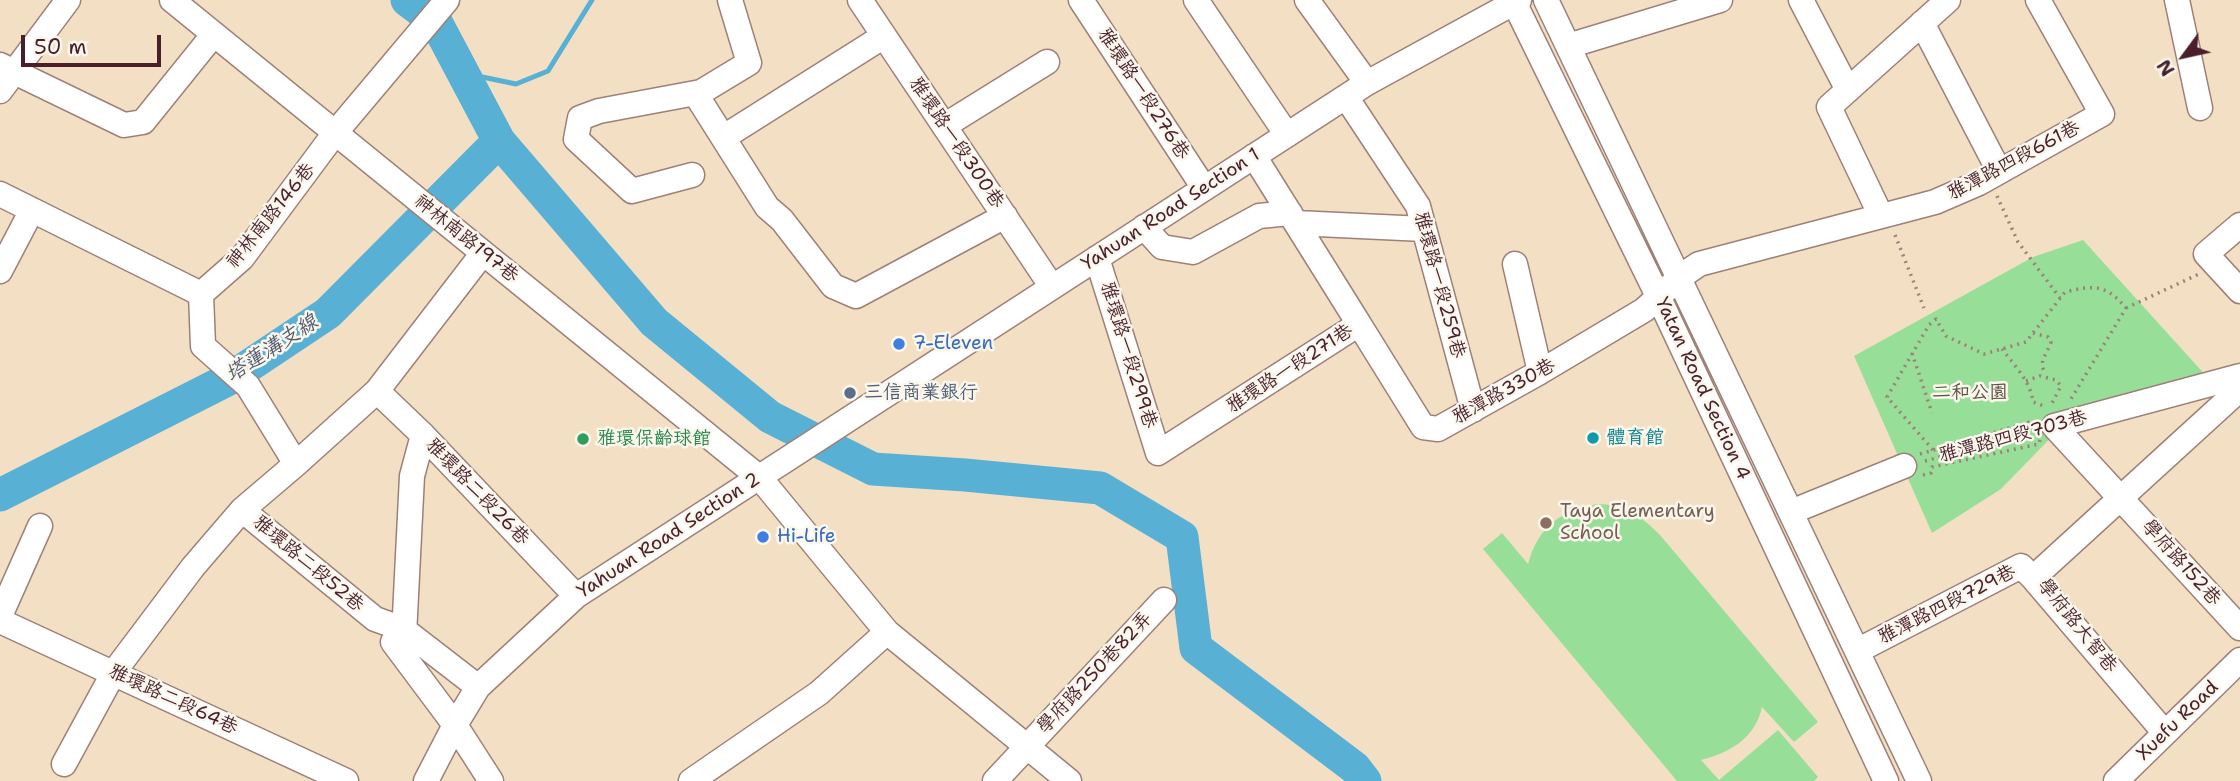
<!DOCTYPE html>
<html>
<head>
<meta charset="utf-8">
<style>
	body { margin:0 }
	#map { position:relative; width:2240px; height:781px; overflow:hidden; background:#f3e0c4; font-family:"Shantell Sans",sans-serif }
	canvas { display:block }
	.north { position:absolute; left:2149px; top:21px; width:70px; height:70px; -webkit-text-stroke:5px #fbf7ec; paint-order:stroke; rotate:237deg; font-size:19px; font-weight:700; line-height:28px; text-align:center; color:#4a1f2b }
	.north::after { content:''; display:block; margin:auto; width:24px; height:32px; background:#4a1f2b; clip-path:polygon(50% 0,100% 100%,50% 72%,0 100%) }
	.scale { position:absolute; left:21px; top:35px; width:140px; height:32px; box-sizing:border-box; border:4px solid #4a1f2b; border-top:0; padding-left:9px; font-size:21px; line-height:24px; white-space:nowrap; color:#4a1f2b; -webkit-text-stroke:5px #fbf7ec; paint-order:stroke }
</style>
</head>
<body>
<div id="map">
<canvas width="2240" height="781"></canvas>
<div class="north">N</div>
<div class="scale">50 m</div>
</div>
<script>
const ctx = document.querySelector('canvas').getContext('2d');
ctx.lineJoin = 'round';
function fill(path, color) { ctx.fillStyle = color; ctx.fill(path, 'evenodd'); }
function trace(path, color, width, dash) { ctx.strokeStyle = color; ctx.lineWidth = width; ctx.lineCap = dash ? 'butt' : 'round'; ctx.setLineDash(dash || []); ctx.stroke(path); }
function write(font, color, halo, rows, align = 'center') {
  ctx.font = font + ' "Shantell Sans","LXGW WenKai TC",sans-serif'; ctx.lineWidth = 5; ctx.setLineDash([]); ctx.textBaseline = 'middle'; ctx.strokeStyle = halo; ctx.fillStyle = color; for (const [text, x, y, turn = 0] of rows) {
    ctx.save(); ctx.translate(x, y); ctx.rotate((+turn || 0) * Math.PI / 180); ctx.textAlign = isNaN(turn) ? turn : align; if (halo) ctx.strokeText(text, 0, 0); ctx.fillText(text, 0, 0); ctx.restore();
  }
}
const green = new Path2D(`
	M 2083,240 L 2209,379 L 2071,417 L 2001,489 L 1932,533 L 1854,356 L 2033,257 Z
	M 1597,504 C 1625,504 1641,516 1660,535 L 1818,722 L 1794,742 L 1762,707 C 1755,739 1729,753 1701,760 L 1719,780 L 1778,730 L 1818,777 L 1814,781 L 1677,781 L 1483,549 L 1502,533 L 1528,564 C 1538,527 1560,511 1597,504 Z`);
const stream = new Path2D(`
	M 463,73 L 516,84 L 548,71 L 592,0`);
const river = new Path2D(`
	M 407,0 L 436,22 L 499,141 L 654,322 L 770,417 L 873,469 L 965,475 L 1100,488 L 1182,537 L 1196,648 L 1355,768 L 1365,781
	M 0,495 L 229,379 L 328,313 L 499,141`);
const path = new Path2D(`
	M 1997,196 L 2018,242 L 2060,298
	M 1895,235 L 1924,308
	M 2126,308 L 2199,274
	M 2033,333 L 2048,337 L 2051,342 C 2047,355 2037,362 2046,374
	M 2002,349 C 2014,365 2031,382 2033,402 L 2044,406
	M 1912,353 L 1932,413
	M 2026,381 L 2040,376 L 2056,380 L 2061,386 L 2051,405
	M 1933,450 L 1887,397 L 1929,325 L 1936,319 L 1946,336 L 1984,354 L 2026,342 L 2065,292 C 2094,285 2106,284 2126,308 L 2071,399
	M 1920,454 L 2033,421
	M 1925,461 L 2035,431
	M 1923,475 L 1931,473 L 1932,467 L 2039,444 L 2040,440`);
const minor = new Path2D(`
	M 172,0 L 760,478 L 887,632 L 1069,781
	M 860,0 L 1052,287
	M 1081,0 L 1204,188
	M 1196,0 L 1287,135
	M 1307,0 L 1367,83
	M 1513,0 L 1658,296 L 1886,781
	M 1546,0 L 1919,781
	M 1801,0 L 1848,90
	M 2177,0 L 2200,108
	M 1922,23 L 1999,171
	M 1568,46 L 1720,0
	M 0,65 L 124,125 L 143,122 L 214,34
	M 0,91 L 68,0
	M 695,93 L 767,207 L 782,220 L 833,286 L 856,296 L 1005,216
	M 1346,97 L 1418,206 L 1473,410
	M 944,126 L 1047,62
	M 724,137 L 884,36
	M 692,175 L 632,191 L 576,139 L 580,118 L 599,111 L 701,92 L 749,63 L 730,0
	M 0,194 L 201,294 L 203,346 L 248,386 L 296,464 L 242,510 L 193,567 L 114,672 L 64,764
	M 1881,216 L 1829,107 L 1948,0
	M 1296,223 L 1424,229
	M 2240,225 L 2206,254 L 2240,291
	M 1144,227 L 1162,247 L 1193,252 L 1259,216 L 1290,213
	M 1097,258 L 1158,453 L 1359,324 L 1254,156
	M 1515,264 L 1540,372
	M 0,271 L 32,210
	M 201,294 L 242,258 L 335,133 L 447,0
	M 1359,324 L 1423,427 L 1438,429 L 1540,372 L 1644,310 L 1680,277 L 1699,264 L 1935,202 L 1979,183 L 2102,114 L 2038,0
	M 2240,376 L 2054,426 L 2240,628
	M 377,391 L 423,435 L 576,596
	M 296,464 L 377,391 L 483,253
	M 242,510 L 375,619 L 403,629 L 478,687
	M 1791,512 L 1904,466
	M 0,616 L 40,526
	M 0,621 L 346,781
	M 393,642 L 455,725 L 491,781
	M 1857,651 L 2021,566 L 2033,578
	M 403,655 L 412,476 L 423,435
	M 2165,733 L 2033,578 L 2240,389
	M 426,781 L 455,725 L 478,687 L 576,596 L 1367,83 L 1519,0
	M 691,781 L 819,693 L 887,632
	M 995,781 L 1164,600
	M 2116,781 L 2240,660`);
const markers = [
	[899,344,7,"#3f7fe0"],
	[850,393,7,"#5c6f8a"],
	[1593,438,7,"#0f9aa8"],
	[583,439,7,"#2e9e5b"],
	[1546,523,7,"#8d6e63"],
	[763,537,7,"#3f7fe0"]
];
const streetNames = [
	["雅環路一段276巷",1143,94,57],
	["雅環路一段300巷",956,143,56],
	["雅潭路四段661巷",2014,161,-28],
	["Yahuan Road Section 1",1171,210,-33],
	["神林南路146巷",271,216,-51],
	["神林南路197巷",466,239,39],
	["雅環路一段259巷",1439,285,75],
	["雅環路一段299巷",1128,355,73],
	["雅環路一段271巷",1290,369,-33],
	["Yatan Road Section 4",1702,389,65],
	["雅潭路330巷",1504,392,-29],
	["雅潭路四段703巷",2013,437,-15],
	["雅環路二段26巷",477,492,46],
	["Yahuan Road Section 2",669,536,-33],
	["學府路152巷",2181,563,48],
	["雅環路二段52巷",308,564,40],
	["雅潭路四段729巷",1947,605,-27],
	["學府路大智巷",2077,626,51],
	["學府路250巷82弄",1095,673,-47],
	["雅環路二段64巷",173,700,25],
	["Xuefu Road",2178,721,-44]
];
const shopNames = [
	["7-Eleven",913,344],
	["Hi-Life",777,537]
];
const serviceNames = [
	["三信商業銀行",864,393]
];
const parkNames = [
	["二和公園",1970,393]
];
const cultureNames = [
	["體育館",1607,438]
];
const leisureNames = [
	["雅環保齡球館",597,439]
];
const educationNames = [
	["Taya Elementary",1560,512],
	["School",1560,534]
];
const waterNames = [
	["塔蓮溝支線",272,349,-33]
];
fill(green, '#97df99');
trace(stream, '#58b1d5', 5);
trace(river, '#58b1d5', 33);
trace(minor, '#9e8078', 27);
trace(path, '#9e8078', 3.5, [2, 5]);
trace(minor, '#fff', 24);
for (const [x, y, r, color] of markers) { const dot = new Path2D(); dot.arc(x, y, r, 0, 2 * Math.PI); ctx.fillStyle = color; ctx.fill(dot); trace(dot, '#fbf7ec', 2.5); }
write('19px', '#4a1f2b', '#fbf7ec', streetNames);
write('19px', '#366cbe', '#fbf7ec', shopNames, 'left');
write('19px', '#4e5e75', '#fbf7ec', serviceNames, 'left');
write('19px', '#5d4f46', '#fbf7ec', parkNames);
write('19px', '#0d838f', '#fbf7ec', cultureNames, 'left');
write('19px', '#27864d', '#fbf7ec', leisureNames, 'left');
write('19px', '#785e54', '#fbf7ec', educationNames, 'left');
write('italic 21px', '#50596f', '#fbf7ec', waterNames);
</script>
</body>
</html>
